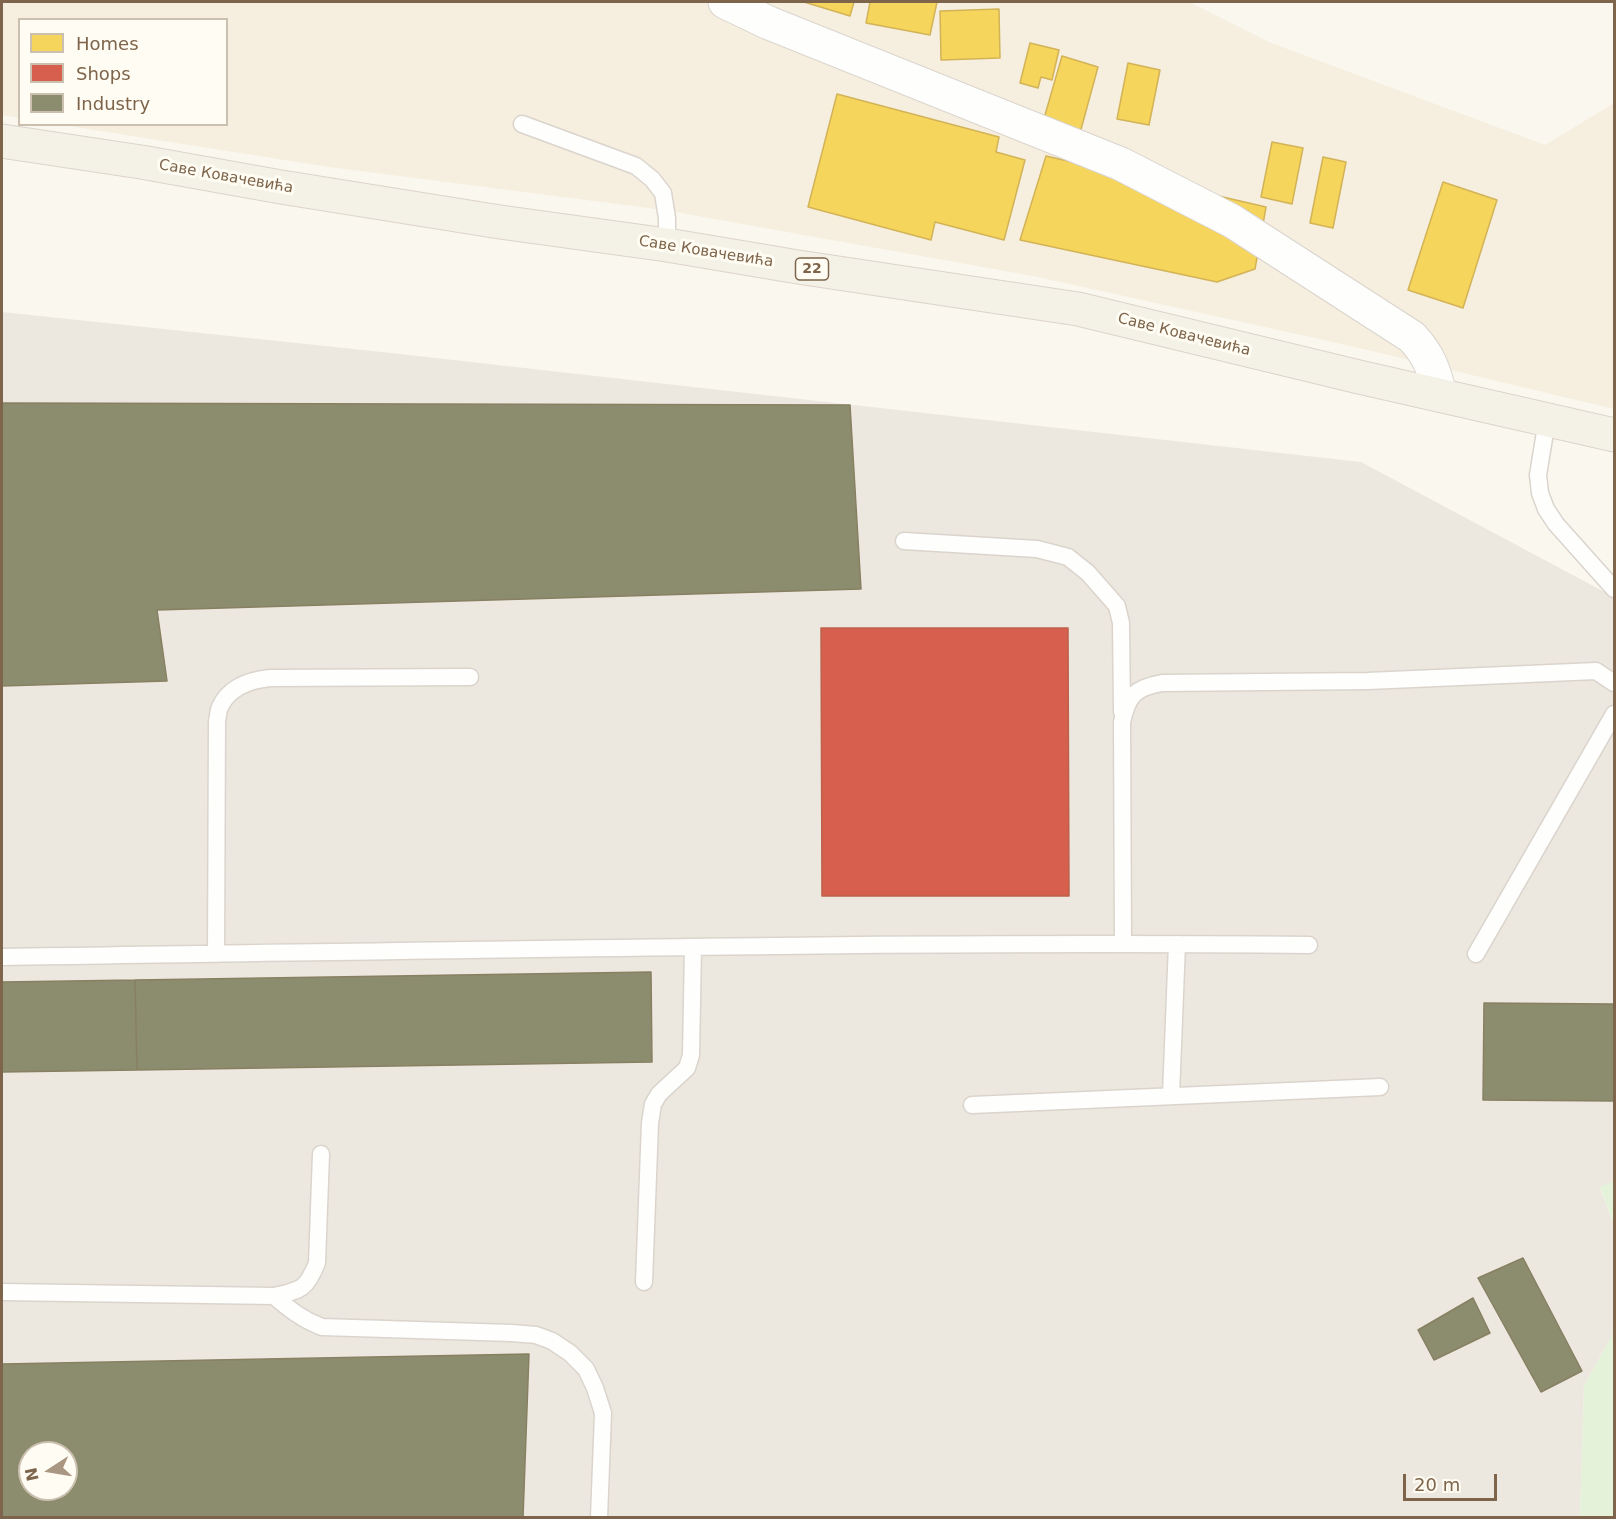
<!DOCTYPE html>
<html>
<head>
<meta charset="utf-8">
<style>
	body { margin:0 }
	#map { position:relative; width:1616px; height:1519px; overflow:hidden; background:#faf7ef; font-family:"DejaVu Sans",sans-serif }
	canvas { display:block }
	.frame { position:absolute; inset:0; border:3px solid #7d644a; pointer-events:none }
	.legend { position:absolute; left:18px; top:18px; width:210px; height:108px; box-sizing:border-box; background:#fffcf3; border:2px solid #cbbfaf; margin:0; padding:8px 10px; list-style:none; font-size:18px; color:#7d644a }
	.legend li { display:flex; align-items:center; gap:12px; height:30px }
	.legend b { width:30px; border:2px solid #cbbfaf }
	.north { position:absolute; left:18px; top:1441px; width:60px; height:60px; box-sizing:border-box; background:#fffcf3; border:2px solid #cbbfaf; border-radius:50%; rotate:258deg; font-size:16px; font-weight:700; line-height:24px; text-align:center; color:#7d644a }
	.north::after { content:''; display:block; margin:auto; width:21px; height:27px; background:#a99784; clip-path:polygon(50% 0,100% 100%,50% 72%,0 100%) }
	.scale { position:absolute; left:1403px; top:1474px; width:94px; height:27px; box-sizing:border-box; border:3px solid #7d644a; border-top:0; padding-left:8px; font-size:18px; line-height:21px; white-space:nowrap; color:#7d644a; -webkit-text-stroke:4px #fffcf3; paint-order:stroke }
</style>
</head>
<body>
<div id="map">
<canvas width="1616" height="1519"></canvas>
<div class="frame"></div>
<ul class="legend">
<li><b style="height:16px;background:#f6d55c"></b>Homes</li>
<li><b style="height:16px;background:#d6604d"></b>Shops</li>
<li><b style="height:16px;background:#8c8c6e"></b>Industry</li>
</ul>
<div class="north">N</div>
<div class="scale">20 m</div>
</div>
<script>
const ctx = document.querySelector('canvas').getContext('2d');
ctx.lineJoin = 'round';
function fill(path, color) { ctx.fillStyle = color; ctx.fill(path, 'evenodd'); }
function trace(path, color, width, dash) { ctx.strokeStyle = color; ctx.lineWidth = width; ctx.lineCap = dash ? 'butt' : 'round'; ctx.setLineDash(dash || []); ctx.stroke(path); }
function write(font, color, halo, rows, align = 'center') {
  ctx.font = font + ' "DejaVu Sans",sans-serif'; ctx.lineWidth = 6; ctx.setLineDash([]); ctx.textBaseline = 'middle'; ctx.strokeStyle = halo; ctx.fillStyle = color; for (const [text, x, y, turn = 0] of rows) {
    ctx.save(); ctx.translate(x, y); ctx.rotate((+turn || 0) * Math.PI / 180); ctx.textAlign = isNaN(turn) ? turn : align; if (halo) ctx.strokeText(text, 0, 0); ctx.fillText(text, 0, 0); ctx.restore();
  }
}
const residential = new Path2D(`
	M 2,2 L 1189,2 L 1269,42 L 1545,145 L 1614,103 L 1614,409 L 1342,344 L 1033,276 L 664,210 L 329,167 L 62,125 L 226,124 L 226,20 L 20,20 L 19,118 L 2,115 Z`);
const industrial = new Path2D(`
	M 2,312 L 382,352 L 1361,462 L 1614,597 L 1614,1181 L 1600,1188 L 1614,1225 L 1614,1332 L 1584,1386 L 1580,1517 L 2,1518 ZM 30,1453 L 66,1453 L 66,1489 L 30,1489 Z`);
const green = new Path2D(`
	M 1614,1181 L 1614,1225 L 1600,1187 Z
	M 1614,1332 L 1614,1517 L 1580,1517 L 1584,1386 Z`);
const homes = new Path2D(`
	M 804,2 L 854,2 L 850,16 Z
	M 870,2 L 937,2 L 930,35 L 866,23 Z
	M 999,9 L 1000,58 L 941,60 L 940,11 Z
	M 1030,43 L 1059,50 L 1052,80 L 1041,77 L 1038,88 L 1020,83 Z
	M 1062,56 L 1098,67 L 1080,133 L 1043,122 Z
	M 1128,63 L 1160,70 L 1149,125 L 1117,119 Z
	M 837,94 L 999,137 L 996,152 L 1025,160 L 1004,240 L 935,222 L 931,240 L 808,207 Z
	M 1272,142 L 1303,148 L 1292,204 L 1261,197 Z
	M 1046,156 L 1266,207 L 1255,269 L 1217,282 L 1020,240 Z
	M 1323,157 L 1346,162 L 1333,228 L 1310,223 Z
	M 1443,182 L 1497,200 L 1463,308 L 1408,290 Z`);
const shops = new Path2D(`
	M 821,628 L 1068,628 L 1069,896 L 822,896 Z`);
const industry = new Path2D(`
	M 2,403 L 850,405 L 861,589 L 157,610 L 167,681 L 2,686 Z
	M 651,972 L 652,1062 L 137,1070 L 135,980 Z
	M 135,980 L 137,1070 L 2,1072 L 2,982 Z
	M 1484,1003 L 1614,1004 L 1614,1101 L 1483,1100 Z
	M 1523,1258 L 1582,1371 L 1541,1392 L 1478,1278 Z
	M 1473,1298 L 1490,1333 L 1434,1360 L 1418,1330 Z
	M 529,1354 L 523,1518 L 2,1518 L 2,1364 ZM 30,1453 L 66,1453 L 66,1489 L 30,1489 Z`);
const lane = new Path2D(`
	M 522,124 L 636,166 L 652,179 L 663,193 L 667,218 L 667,245
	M 1547,420 L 1538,475 L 1540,493 L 1546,509 L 1556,524 L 1614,589
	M 904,541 L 1037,549 L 1068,557 L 1088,573 L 1117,606 L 1121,623 L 1122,712
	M 1123,944 L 1122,722 C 1128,695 1135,688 1162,683 L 1368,681 L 1596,671 L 1614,683
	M 216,954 L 217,721 C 218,717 218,711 220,707 C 229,687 251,680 270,678 L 470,677
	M 1476,954 L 1614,714
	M 2,957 C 437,951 873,941 1309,945
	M 1171,1095 L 1177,944
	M 972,1105 L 1380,1087
	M 644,1282 L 650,1123 L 653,1104 L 659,1094 L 687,1068 L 691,1055 L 693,947
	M 2,1292 L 274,1296 C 301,1290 306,1290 317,1263 L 321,1154
	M 274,1296 C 289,1309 303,1320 322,1327 L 512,1333 L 536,1335 L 552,1341 L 570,1353 L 586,1369 L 595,1388 L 603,1413 L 599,1518`);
const street = new Path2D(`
	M 725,2 L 769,23 L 1121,164 L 1232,221 L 1412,337 C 1429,355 1435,372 1440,395`);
const primary = new Path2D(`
	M 2,141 L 141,162 L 281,187 L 500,222 L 667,245 L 798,267 L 1078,309 L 1359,377 L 1614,435`);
const shields = [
	[812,269,33]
];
const shieldNames = [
	["22",812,269]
];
const streetNames = [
	["Саве Ковачевића",226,177,10],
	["Саве Ковачевића",706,252,9],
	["Саве Ковачевића",1184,335,14]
];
fill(residential, '#f6efdf');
fill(industrial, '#ede8df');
fill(green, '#e3f2d8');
fill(homes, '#f6d55c');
trace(homes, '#d2b357', 1.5);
fill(shops, '#d6604d');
trace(shops, '#bb614c', 1.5);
fill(industry, '#8c8c6e');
trace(industry, '#888063', 1.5);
trace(lane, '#dad4cd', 19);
trace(street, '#dad4cd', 35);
trace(primary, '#dcd4cb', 35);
trace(lane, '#fefefd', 16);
trace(street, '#fefefd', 33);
trace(primary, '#f4f1e6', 33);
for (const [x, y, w] of shields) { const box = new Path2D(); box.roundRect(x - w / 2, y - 11, w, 22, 4.5); ctx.fillStyle = '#fffcf3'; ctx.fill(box); trace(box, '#7d644a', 1.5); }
write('bold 14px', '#7d644a', null, shieldNames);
write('15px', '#7d644a', '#fffcf3', streetNames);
</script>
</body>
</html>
